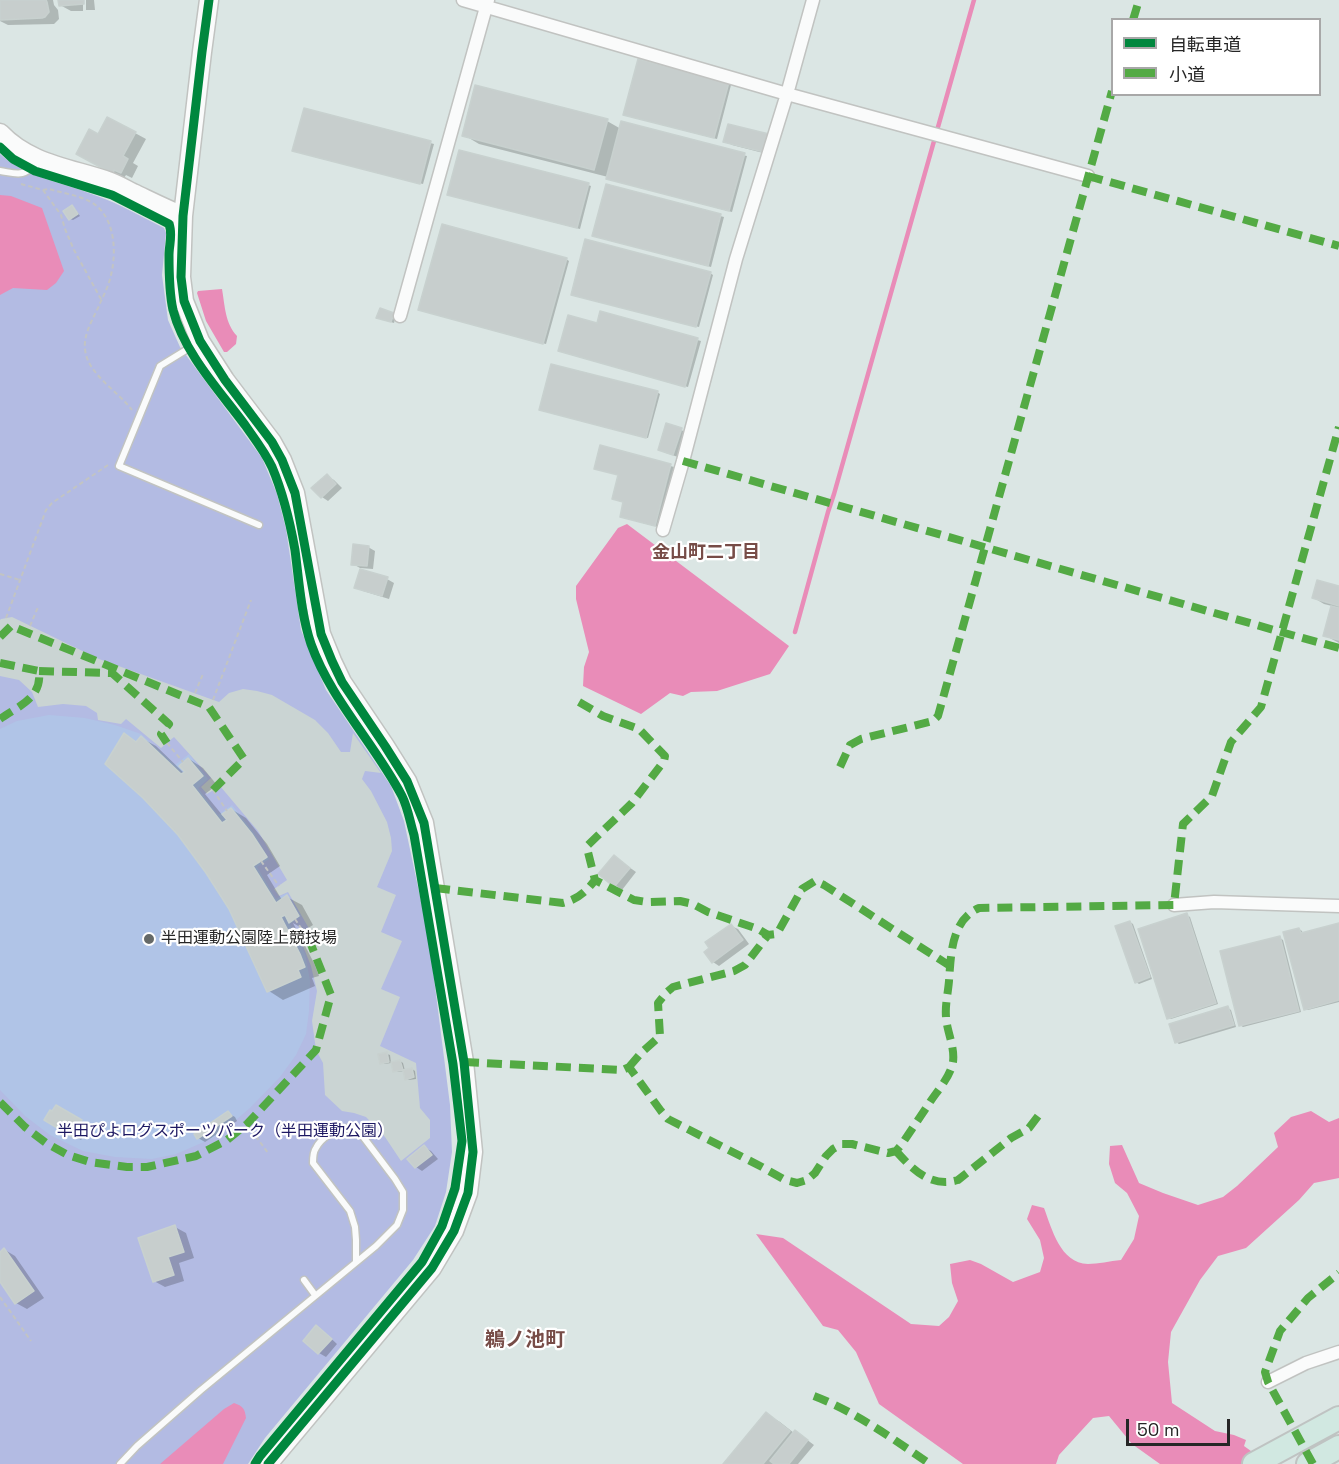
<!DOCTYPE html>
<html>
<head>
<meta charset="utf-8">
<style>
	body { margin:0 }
	#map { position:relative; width:1339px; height:1464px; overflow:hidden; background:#dbe6e4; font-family:"Space Grotesk","Noto Sans JP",sans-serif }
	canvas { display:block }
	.legend { position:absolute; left:1111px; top:18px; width:210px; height:78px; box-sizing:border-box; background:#fff; border:2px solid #a8a8a8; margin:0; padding:8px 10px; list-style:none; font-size:18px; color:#262626 }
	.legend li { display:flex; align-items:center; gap:12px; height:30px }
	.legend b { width:30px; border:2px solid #a8a8a8 }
	.scale { position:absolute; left:1126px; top:1419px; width:104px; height:27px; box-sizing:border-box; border:3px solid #262626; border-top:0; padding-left:8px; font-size:18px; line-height:21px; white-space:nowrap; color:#262626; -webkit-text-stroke:4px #fff; paint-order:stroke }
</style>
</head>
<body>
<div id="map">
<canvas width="1339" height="1464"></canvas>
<ul class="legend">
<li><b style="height:8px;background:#00873e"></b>自転車道</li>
<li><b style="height:8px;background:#53aa44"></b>小道</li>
</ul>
<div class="scale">50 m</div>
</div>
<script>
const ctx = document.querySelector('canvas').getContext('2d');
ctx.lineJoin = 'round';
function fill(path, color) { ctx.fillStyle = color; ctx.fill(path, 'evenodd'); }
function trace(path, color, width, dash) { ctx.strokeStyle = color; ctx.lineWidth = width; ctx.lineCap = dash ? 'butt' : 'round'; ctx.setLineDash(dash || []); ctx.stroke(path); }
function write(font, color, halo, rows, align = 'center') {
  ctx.font = font + ' "Space Grotesk","Noto Sans JP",sans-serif'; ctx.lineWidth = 4.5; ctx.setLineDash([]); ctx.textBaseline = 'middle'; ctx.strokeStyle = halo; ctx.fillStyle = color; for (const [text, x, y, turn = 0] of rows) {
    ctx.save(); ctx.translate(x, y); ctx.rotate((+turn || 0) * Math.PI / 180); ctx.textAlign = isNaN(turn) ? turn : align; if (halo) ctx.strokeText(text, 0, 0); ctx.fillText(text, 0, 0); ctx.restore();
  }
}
const green = new Path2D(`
	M 0,154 C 26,178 65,183 97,196 C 120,204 142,217 164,228 L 166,233 L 162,275 L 168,320 L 180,347 L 262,458 L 277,494 L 286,529 L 301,630 L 326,690 L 391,786 L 404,821 L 429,939 L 450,1105 L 452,1152 L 446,1192 L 435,1226 L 413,1260 L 265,1438 L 248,1464 L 0,1464 Z`);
const pitch = new Path2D(`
	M 49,715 L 85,718 L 115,725 L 141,734 L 175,765 L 189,754 L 208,779 L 198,788 L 218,815 L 232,805 L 254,833 L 269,859 L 257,867 L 276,899 L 287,893 L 301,916 L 290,924 L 305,954 L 310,981 L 309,1011 L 306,1034 L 296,1055 L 280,1077 L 250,1108 L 223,1131 L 213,1138 L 176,1154 L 152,1159 L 115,1157 L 83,1151 L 50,1135 L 25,1116 L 0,1090 L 0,729 L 17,721 Z`);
const plaza = new Path2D(`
	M 12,617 L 99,659 L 219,702 L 229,693 L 243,689 L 257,691 L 272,695 L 315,720 L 328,733 L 341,752 L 350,752 L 353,733 L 381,773 L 365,771 L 362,779 L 371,791 L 387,822 L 391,838 L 392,851 L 377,887 L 396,895 L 381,932 L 402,941 L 381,989 L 400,997 L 380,1046 L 416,1063 L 420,1108 L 430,1120 L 430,1138 L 401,1161 L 385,1137 L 366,1117 L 354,1113 L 342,1111 L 325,1095 L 323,1063 L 316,1050 L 312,1021 L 317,991 L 311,966 L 303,946 L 315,939 L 288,892 L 279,896 L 274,889 L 287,880 L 258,831 L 220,786 L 207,794 L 201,787 L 211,778 L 174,737 L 161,748 L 126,719 L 121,724 L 98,720 L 97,713 L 86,706 L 63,704 L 38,707 L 32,692 L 19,680 L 0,676 L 0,620 L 1,619 Z`);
const water = new Path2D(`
	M 0,195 L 11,196 L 42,208 L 64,271 L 56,283 L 47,290 L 13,288 L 0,295 Z
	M 222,289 C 225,306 225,323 237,336 L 236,344 L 227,352 L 224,352 L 206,321 L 197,293 L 198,291 Z
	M 627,524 L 789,646 L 770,674 L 717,691 L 691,692 L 683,696 L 670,693 L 641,714 L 583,686 L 584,667 L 589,652 L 576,599 L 576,586 L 618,528 Z
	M 1311,1111 L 1329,1122 L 1339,1118 L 1339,1178 L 1314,1183 L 1299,1200 L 1246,1248 L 1218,1256 L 1200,1280 L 1171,1332 L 1168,1362 L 1172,1403 L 1215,1431 L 1234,1435 L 1246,1440 L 1244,1446 L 1269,1464 L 1160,1464 L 1132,1444 L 1109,1416 L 1093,1418 L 1059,1455 L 1056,1464 L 963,1464 L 879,1404 L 856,1352 L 838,1330 L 823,1326 L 756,1234 L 783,1238 L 911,1324 L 939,1326 L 949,1317 L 958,1301 L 952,1283 L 950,1264 L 970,1260 L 981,1264 L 1013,1282 L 1040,1272 L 1044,1258 L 1040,1240 L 1027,1219 L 1032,1205 L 1044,1208 C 1052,1229 1060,1263 1088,1264 C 1098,1264 1110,1261 1121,1260 L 1134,1239 L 1139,1216 L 1127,1193 L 1115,1183 L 1109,1164 L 1110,1146 L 1122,1145 L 1139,1183 L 1163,1193 L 1198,1205 L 1223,1197 L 1237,1186 L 1278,1147 L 1274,1133 L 1291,1117 Z
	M 234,1403 C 243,1406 245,1409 246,1418 L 223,1464 L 160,1464 L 224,1409 Z`);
const shadow = new Path2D(`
	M 0,0 L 53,0 L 54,5 L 58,10 L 59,19 L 54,24 L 8,25 L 0,21 Z
	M 60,0 L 83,0 L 83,11 L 71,11 L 60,5 Z
	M 86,0 L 94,0 L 95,10 L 86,10 Z
	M 729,84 L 731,85 L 717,139 L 628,116 Z
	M 305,110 L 434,144 L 423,184 L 297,152 Z
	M 607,121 L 621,129 L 747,156 L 732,212 L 611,180 L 608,179 L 608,177 L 479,144 L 464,135 Z
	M 729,126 L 771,155 L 732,145 L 725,141 Z
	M 135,133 L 146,139 L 133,163 L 138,166 L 132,178 L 126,175 L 124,178 L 88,160 L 99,136 Z
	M 588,185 L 591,186 L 580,229 L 452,196 Z
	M 607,186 L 724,217 L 711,267 L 594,236 Z
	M 72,207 L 75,209 L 80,216 L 73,220 L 70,219 Z
	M 566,259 L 569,261 L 546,344 L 423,311 Z
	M 710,273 L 713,275 L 699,327 L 575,296 Z
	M 601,313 L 701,341 L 688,387 L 559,351 L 598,325 Z
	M 394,314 L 396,316 L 394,323 L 381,319 Z
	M 657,392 L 660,394 L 648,438 L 541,410 Z
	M 681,430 L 688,433 L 681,458 L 666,453 L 660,449 Z
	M 601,447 L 674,467 L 658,527 L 624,518 L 625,502 L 619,475 Z
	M 327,476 L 334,480 L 342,488 L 328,501 L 322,497 Z
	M 368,547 L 375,551 L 373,569 L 360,568 L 353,564 Z
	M 387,579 L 394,583 L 389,599 L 363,591 L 356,587 Z
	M 1339,588 L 1339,643 L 1324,635 L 1332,606 L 1324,604 L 1314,598 Z
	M 124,735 L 137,743 L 141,738 L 156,746 L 185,774 L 189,759 L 203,768 L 217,785 L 205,794 L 223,816 L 231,809 L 246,818 L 267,844 L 280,866 L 267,875 L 282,900 L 287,897 L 302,905 L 313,925 L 305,930 L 293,923 L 314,963 L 319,976 L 312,978 L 315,986 L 283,1000 L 269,991 L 230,909 Z
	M 615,857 L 636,872 L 622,890 L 600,874 Z
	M 1187,915 L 1190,917 L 1218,1004 L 1171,1019 L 1168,1018 Z
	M 1130,922 L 1133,924 L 1152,979 L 1139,984 L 1136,982 Z
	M 1339,925 L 1339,1002 L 1308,1010 L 1305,1009 L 1299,929 L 1302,931 L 1303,934 Z
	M 731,926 L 738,929 L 749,944 L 719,966 L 713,962 L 712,948 Z
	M 1280,938 L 1283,940 L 1301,1012 L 1243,1027 L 1240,1025 Z
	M 1228,1008 L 1231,1010 L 1236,1027 L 1179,1044 L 1176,1042 Z
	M 387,1054 L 390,1055 L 391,1063 L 384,1064 L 381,1063 Z
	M 400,1061 L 403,1063 L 405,1071 L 412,1069 L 415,1071 L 416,1079 L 409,1080 L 406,1079 L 404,1071 L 397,1072 L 394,1071 Z
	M 57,1107 L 88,1125 L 83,1132 L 86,1133 L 81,1140 L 46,1119 L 53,1113 Z
	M 228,1113 L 235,1117 L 237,1121 L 205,1142 L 198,1138 L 196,1135 Z
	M 424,1147 L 431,1151 L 438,1159 L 422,1171 L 416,1167 Z
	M 175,1227 L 186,1233 L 194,1258 L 179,1263 L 184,1281 L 165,1287 L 154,1281 Z
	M 5,1250 L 15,1256 L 44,1298 L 27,1309 L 16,1303 L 0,1280 L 0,1253 Z
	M 317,1327 L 323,1331 L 337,1344 L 326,1357 L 319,1353 Z
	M 766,1414 L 780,1422 L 794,1433 L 802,1436 L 814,1445 L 798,1464 L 725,1464 Z`);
const stream = new Path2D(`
	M 795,632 L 828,512 L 834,494 L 974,0`);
const building = new Path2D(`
	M 0,0 L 46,0 L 47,2 L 49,12 L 45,17 L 42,18 L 0,20 Z
	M 58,0 L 84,0 L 84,4 L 59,6 Z
	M 638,59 L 729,82 L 714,138 L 623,115 Z
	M 475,85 L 608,119 L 594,170 L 462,136 Z
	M 304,108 L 431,141 L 420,184 L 292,151 Z
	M 107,117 L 136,132 L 123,156 L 128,159 L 121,173 L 114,170 L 113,174 L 76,154 L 89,129 L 98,134 Z
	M 621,121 L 745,153 L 729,211 L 606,179 Z
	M 728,124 L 769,134 L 764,152 L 723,142 Z
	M 459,150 L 589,183 L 577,228 L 447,195 Z
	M 606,184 L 721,214 L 708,266 L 592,236 Z
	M 72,205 L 78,214 L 69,220 L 63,211 Z
	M 442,224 L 567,258 L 543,344 L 418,310 Z
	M 585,239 L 711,272 L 696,327 L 571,295 Z
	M 380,308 L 394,313 L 391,322 L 376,318 Z
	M 600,311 L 698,338 L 685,387 L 558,351 L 568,315 L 597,323 Z
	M 551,364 L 658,391 L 646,438 L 539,410 Z
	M 666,423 L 682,428 L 673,455 L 658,450 Z
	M 600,445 L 671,464 L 655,526 L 620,517 L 623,502 L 612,499 L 618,475 L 594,469 Z
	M 327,474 L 336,484 L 321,498 L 311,488 Z
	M 353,544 L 369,546 L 367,566 L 351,565 Z
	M 360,569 L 388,577 L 382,596 L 354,588 Z
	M 1317,580 L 1339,586 L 1339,606 L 1312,598 Z
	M 1331,606 L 1339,608 L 1339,640 L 1323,636 Z
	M 124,733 L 136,742 L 141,736 L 181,774 L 185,772 L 179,766 L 188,758 L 203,776 L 192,785 L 222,823 L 227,820 L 222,814 L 231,808 L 252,834 L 267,857 L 253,866 L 276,903 L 287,895 L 299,916 L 289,923 L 285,915 L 281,917 L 300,954 L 305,967 L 298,970 L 301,977 L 267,992 L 229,909 L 206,873 L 178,835 L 143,798 L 105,764 Z
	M 614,855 L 630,868 L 614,887 L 598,874 Z
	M 1187,913 L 1216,1003 L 1167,1019 L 1138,929 Z
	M 1130,921 L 1150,977 L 1135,983 L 1115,926 Z
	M 1339,923 L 1339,1000 L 1304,1010 L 1283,932 L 1299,928 L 1301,933 Z
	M 731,924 L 743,940 L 712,963 L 704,952 L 709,948 L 705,942 Z
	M 1280,936 L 1299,1011 L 1239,1026 L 1220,951 Z
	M 1228,1006 L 1234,1025 L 1175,1043 L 1169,1024 Z
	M 387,1052 L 389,1062 L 380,1064 L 378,1054 Z
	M 400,1060 L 403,1070 L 393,1072 L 391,1062 Z
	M 412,1068 L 414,1077 L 405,1080 L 403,1070 Z
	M 56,1105 L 82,1120 L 78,1127 L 80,1128 L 74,1138 L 44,1120 L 50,1110 L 52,1111 Z
	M 228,1111 L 232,1116 L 197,1139 L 194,1134 Z
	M 424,1145 L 432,1155 L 415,1168 L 407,1159 Z
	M 175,1225 L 184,1252 L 168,1257 L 174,1275 L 153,1282 L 138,1238 Z
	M 4,1248 L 34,1291 L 15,1304 L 0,1282 L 0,1252 Z
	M 316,1325 L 332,1339 L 318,1354 L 303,1341 Z
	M 766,1412 L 790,1431 L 763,1464 L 723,1464 Z
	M 795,1430 L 808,1440 L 789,1464 L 774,1464 L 770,1461 Z`);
const path = new Path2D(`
	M 21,184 L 43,190 L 49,189 C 62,193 77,195 89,201 C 115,214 117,250 111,275 C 109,284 105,293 101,301 C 95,316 83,333 85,349 C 87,374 118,391 132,410
	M 43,190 L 61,215 L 65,229 L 74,250 L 102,301
	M 0,574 L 20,580
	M 6,618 L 46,510 L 52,503 L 108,465
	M 30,626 L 38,607
	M 195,693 L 203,674
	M 213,700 L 251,600
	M 167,743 L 183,762
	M 213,790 L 227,811
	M 261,861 L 279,886
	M 295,919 L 310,942
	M 247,1124 L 268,1153
	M 0,1297 L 31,1341`);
const lane = new Path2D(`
	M 0,171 C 19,174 22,177 38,163
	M 199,342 L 160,366 L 119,466 L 259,525
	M 304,1280 L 315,1295
	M 120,1464 L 137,1446 L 201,1390 L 376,1246 L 397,1225 L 403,1210 L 403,1192 L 395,1179 L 361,1134 C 357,1131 353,1128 348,1128 C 336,1128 321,1138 316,1148 C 313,1152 313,1158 313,1163 L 350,1211 L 355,1227 L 356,1240 L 356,1262`);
const street = new Path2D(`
	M 463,0 L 787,94 L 1088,176
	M 400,316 L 488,0
	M 663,530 L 683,461 L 736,259 L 787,94 L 813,0
	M 1174,905 L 1214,902 L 1339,906
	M 1268,1382 L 1306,1363 L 1339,1352`);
const secondary = new Path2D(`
	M 209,0 L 202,52 L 183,216 L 181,277 L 184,301 L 200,341 L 225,380 L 272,442 L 282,460 L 295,493 L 321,634 L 332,661 L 342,682 L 385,746 L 407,781 L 424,823 L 464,1062 L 473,1152 L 468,1193 L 454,1231 L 432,1268 L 268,1464
	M 0,133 C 29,164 70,168 108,181 C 117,184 125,189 133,193 C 150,201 166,209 183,216`);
const highway = new Path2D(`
	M 1254,1464 L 1339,1418
	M 1308,1464 L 1339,1447`);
const quiet = new Path2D(`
	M 1133,20 L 1139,0
	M 1088,176 L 1339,246
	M 683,461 L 1281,632 L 1339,648
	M 0,637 L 11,626 L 209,707 L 244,759 L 213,790
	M 0,663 L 39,671 C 42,698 20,705 0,719
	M 39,671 L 112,673 L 169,724 L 161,734 L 167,743
	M 579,702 L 603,716 L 639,729 L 665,756 L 664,761 L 632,803 L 588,845 L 588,852 L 595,880
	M 840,767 L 850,745 L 861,739 L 933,721 L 938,716 L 1112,91
	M 435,888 L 563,903 C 578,899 586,892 595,880 L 634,900 L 647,902 L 680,901 L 693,904 L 708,912 L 758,929 L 768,935 L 777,934 L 802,889 L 815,881 L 824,885 L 950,966
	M 464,1062 L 623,1070 L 629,1067 L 661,1111 L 668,1119 L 762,1167 L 785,1180 L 797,1183 L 807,1180 L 815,1173 L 826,1156 L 833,1149 L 842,1144 L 852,1144 L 888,1153 L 896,1151 L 902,1144 C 911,1130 921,1116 930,1102 C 938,1090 950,1077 953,1062 C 955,1047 947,1032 946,1017 C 945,1005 948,993 949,981 C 951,955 951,920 979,908 L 1174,905 L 1183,824 L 1212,796 L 1231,742 L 1261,707 L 1339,427
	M 629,1067 L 642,1052 L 660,1036 L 658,1003 L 667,992 L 673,987 L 734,971 L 745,965 L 768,935
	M 0,1102 L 25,1127 L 46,1143 L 68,1155 L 90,1162 L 127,1167 L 147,1167 L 196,1156 L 227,1140 L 247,1124 L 316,1050 L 331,995 L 310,942
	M 896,1151 C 913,1170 931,1188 958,1180 L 1011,1138 L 1029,1128 L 1042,1111
	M 814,1396 C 856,1412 893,1439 930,1464
	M 1313,1464 L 1268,1382 L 1265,1372 L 1280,1331 L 1308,1298 L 1339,1273`);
const cycleway = new Path2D(`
	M 209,0 L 202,52 L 183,216 L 181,277 L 184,301 L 200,341 L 225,380 L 272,442 L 282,460 L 295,493 L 321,634 L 332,661 L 342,682 L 385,746 L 407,781 L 424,823 L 464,1062 L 473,1152 L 468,1193 L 454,1231 L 432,1268 L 268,1464
	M 0,147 L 13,159 L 35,171 L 112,195 L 169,224 C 173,234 169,245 169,255 C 169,273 169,292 173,310 C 184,353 219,390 245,425 C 254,438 265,452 272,467 C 283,493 290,522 295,550 C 299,581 301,614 311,644 C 331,700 375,744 402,796 C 408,808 410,822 414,835 L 453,1064 L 462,1141 L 455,1188 L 442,1226 L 422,1262 L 260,1456 L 255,1464`);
const markers = [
	[149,939,6,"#656968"]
];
const poiNames = [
	["半田運動公園陸上競技場",161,939]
];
const parkNames = [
	["半田ぴよログスポーツパーク（半田運動公園）",225,1132]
];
const neighbourhoodNames = [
	["金山町二丁目",706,553]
];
const quarterNames = [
	["鵜ノ池町",525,1341]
];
fill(green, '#b3bbe3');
fill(pitch, '#b0c4e7');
fill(plaza, '#cad4d3');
fill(water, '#e98cb8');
fill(shadow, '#0003');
trace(stream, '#e98cb8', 4.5);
fill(building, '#c7cecd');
trace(building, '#c8d1cf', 1.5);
trace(lane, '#c1c3c1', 9);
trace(street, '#c1c3c1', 15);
trace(secondary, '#c1c3c1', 21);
trace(highway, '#bfc3c2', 26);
trace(path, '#c2c4c3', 2, [4.5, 3]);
trace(lane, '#fafbfb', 6);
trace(street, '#fafbfb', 12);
trace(secondary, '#fafbfb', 18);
trace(highway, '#d1e8e1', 22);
trace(quiet, '#53aa44', 8, [15, 8]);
trace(cycleway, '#00873e', 9);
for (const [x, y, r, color] of markers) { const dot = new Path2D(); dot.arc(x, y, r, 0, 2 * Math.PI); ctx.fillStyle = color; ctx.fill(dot); trace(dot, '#fff', 2); }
write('16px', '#262626', '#fff', poiNames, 'left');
write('16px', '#1d1862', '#fff', parkNames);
write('bold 18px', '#774c47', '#fff', neighbourhoodNames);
write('bold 20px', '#774c47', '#fff', quarterNames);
</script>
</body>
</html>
